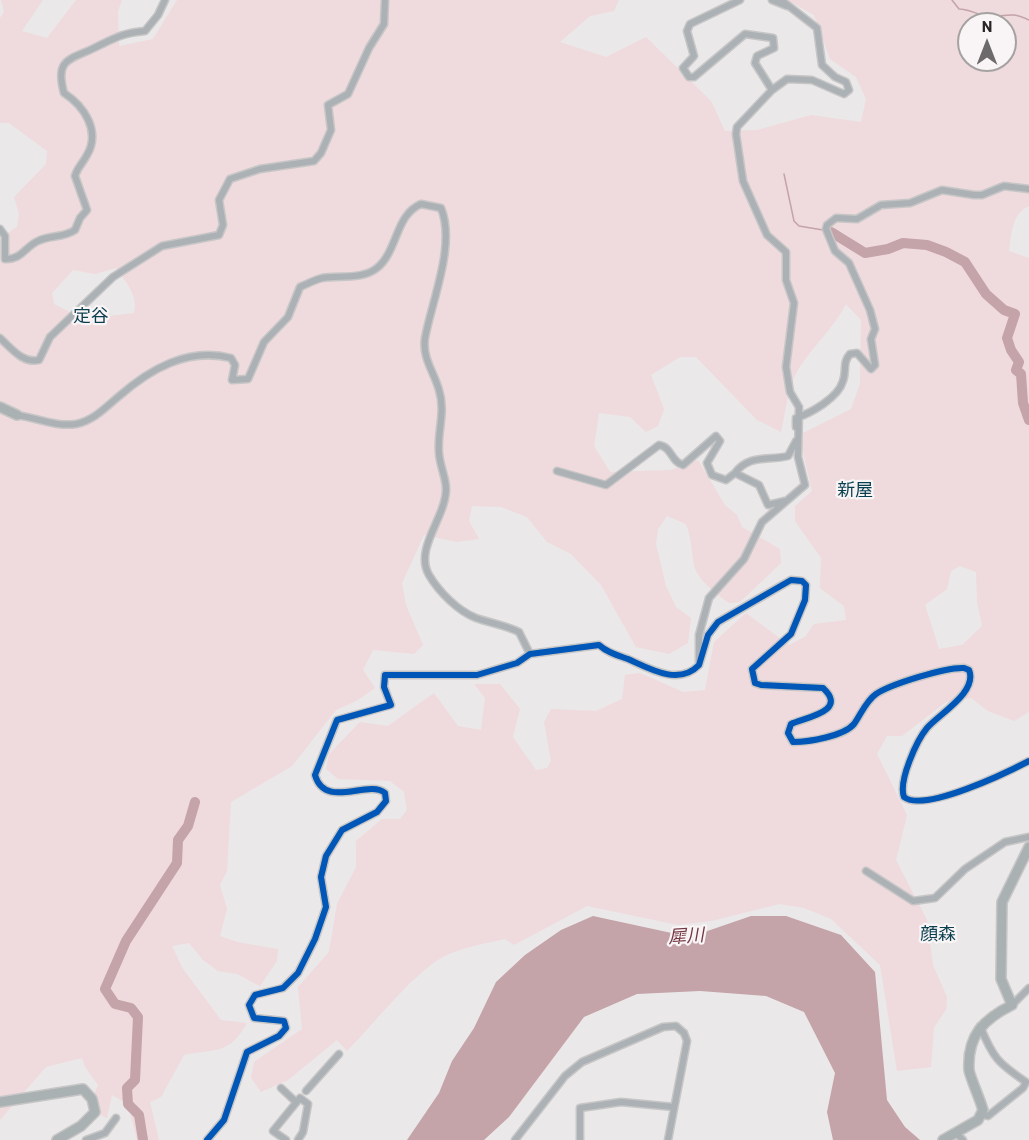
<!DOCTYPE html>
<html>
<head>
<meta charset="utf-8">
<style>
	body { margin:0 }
	#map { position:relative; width:1029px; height:1140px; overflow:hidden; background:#ebe8e9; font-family:Barlow,sans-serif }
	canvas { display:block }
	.north { position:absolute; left:957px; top:12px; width:60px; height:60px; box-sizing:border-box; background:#f9f4f5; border:2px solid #a5a2a2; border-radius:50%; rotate:0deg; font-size:16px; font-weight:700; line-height:24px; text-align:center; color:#282626 }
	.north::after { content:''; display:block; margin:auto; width:21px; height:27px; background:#6c6a6a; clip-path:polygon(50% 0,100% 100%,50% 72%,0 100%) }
</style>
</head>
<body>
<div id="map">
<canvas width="1029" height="1140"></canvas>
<div class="north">N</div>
</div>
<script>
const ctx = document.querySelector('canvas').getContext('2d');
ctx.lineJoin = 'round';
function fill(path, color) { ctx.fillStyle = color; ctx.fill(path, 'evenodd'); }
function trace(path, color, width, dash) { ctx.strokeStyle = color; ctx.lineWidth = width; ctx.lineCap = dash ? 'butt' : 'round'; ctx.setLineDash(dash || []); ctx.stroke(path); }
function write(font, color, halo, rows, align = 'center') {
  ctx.font = font + ' Barlow,"Noto Sans JP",sans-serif'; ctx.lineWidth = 4.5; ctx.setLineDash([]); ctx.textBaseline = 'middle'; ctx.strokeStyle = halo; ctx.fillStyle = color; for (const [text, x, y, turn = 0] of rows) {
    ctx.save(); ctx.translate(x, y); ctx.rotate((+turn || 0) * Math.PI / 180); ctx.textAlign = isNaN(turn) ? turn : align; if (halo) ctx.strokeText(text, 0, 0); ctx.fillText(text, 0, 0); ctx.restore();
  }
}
const green = new Path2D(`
	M 1,0 L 43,0 L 22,31 L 47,38 L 76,0 L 122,0 L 118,11 L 119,46 L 153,39 L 177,0 L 619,0 L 614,11 L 590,16 L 560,42 L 606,57 L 646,37 L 711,101 L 725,131 L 757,130 L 811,115 L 861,122 L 866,99 L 856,77 L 830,59 L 814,15 L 787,0 L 1029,0 L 1029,206 C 1012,213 1011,235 1009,251 L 1029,258 L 1029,712 L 1014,721 L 988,711 L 971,698 L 946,702 L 902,736 L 887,736 L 877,754 L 907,815 L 896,860 L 927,920 L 933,965 L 947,997 L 946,1010 L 934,1027 L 931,1067 L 897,1071 L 880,965 L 831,919 L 804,908 L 779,904 L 711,921 L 678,925 L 587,906 L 514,945 L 505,939 C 484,944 462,947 443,957 C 412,974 373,1025 347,1051 L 337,1040 L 288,1080 L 261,1092 L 251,1078 L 254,1062 L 302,1029 L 298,987 L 329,952 L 337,904 L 356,867 L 356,841 L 382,819 L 400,819 L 407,810 L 404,792 L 390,781 L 338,779 L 326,769 L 329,754 L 360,722 L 388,726 L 434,693 L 458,726 L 481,730 L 485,698 L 474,684 L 500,684 L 520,709 L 513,737 L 536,770 L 547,768 L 551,761 L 544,722 L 551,709 L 596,711 L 622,699 L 625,675 L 640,673 L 683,692 L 705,690 L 714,642 L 746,613 L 789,645 L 805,637 L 814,624 L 846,620 L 844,606 L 820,588 L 821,558 L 795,521 L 795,506 L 812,491 L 799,435 L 851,409 L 860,384 L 861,320 L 846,304 C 834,327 816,343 801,365 C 788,383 786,411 781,432 L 757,420 L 696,357 L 680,357 L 651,375 L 664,409 L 658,426 L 646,432 L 630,417 L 599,413 L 594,446 L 610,472 L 671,470 L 698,460 L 725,505 L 737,515 L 742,527 L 780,549 L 781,563 L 740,602 L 729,603 C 717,594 697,580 694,565 C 691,550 692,540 686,524 L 667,516 L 658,529 L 656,544 L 666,586 L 676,607 L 691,618 L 688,643 L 669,654 L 636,647 L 601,585 L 571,554 L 547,542 L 527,517 L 501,507 L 472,506 L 469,521 L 479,539 L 457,542 L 424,535 L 402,583 L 406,605 L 423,645 L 414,654 L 373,650 L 363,670 L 375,688 L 358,700 L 336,710 L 292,766 L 231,802 L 227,871 L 220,885 L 227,909 L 220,936 L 237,942 L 278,949 L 277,961 L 260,986 L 237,974 L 218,971 L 203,960 L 189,943 L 172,946 L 183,969 L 221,1020 L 247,1023 C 229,1055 217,1048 184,1055 L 161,1097 L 150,1102 L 159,1140 L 137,1140 L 128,1104 L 112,1095 L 107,1118 L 88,1109 L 98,1085 L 85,1067 L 82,1058 L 46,1067 L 0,1120 L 0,238 L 17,227 L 19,214 L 14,197 L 46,164 L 47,151 L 9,123 L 0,123 L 0,18 L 4,12 ZM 969,24 L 1005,24 L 1005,60 L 969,60 ZM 116,268 C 125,281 139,296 134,313 L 83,319 L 54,304 L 52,293 L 73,270 L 95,274 ZM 960,566 L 976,572 L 977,601 L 982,626 L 962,645 L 939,649 L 925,605 L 947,589 L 951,571 Z`);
const water = new Path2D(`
	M 593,916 L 690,937 L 751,916 L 786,916 L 841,935 L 875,972 L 887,1100 L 905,1127 L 920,1140 L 833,1140 L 827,1112 L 835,1073 L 804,1012 L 766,996 L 700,991 L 637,994 L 584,1017 L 509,1117 L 484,1140 L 407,1140 L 439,1093 L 452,1061 L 474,1028 L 496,982 L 525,955 L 561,930 Z`);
const stream = new Path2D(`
	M 952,0 L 959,9 C 970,9 977,15 987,16 C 1007,18 1007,10 1029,20
	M 784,174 L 794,221 L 799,226 L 823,230`);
const river = new Path2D(`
	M 831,232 L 865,253 L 888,249 L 903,243 L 927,245 L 946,252 L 965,262 L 986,294 L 1004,310 L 1015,314 L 1007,338 L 1011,350 L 1019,362 L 1016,370 L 1021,374 L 1023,403 L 1029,420
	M 143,1140 L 139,1115 L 128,1104 L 127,1088 L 135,1080 L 138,1017 L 131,1008 L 115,1004 L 105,989 L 126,941 L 177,863 L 178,840 L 188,826 L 195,802`);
const street = new Path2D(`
	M 740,0 L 690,24 L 687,31 L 694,56 L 683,68 L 689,77 L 694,77 L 745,34 L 773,38 L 774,48 L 757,56 L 755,63 L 772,90
	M 772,0 L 787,6
	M 0,229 L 5,236 L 5,259 C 21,260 25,247 38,241 C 50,235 63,238 75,230 L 80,218 L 87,210 L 75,176 C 77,168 83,163 87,155 C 101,131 84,106 64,93 C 55,60 68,60 92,49 C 113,39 121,33 145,31 L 158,15 L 165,0
	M 0,338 C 11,348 23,364 39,360 L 50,337 L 113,277 L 162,246 L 219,235 L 223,225 L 219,200 L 230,179 L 260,169 L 314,161 L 321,153 L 331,130 L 328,105 L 348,94 L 369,48 L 384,24 L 385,0
	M 17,415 C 37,418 56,427 76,424 C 93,421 106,407 118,397 C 150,369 188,347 231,358 L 235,365 L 232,380 L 248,379 L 264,342 L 288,317 L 300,287 C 307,284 314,280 322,278 C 339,275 362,280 377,268 C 398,251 395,215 421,204 L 441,208 C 456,245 432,300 425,338 C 422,358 434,372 439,390 C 446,412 437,431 439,453 C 440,469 449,482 445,498 C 441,522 415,551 429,575 C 439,592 458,611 476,618 C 490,623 505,625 519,632 L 530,654
	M 796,427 L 796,418 C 811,413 838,398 843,381 C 847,370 842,363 850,354 L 857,353 L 871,369 L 875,365 L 871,339 L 875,329 L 870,310 L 849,263 L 835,251 L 826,229 L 827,225 L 836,218 L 857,219 L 881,205 L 910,203 L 942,190 L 974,195 L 982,195 L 1004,186 L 1029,189
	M 557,471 L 606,485 L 659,445 C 672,447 671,462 683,465 L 716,436 L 720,441 L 707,463 L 712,475 L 726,480 L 735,473 L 759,485 L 768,505 L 785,501
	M 735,473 C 749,454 768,461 788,456 L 796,441
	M 699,665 L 699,635 L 709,598 L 744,559 L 762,522 L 805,485 L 798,457 L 799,407 L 790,392 L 786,367 L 794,303 L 786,280 L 786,252 L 767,235 L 743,181 L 736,134 L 737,127 L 772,90 L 787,79 L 812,80 L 844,94 L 849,90 L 846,82 L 835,77 L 822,65 L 817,28 L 781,0
	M 866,871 L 913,901 L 935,898 L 965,869 L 1005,842 L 1029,837
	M 1012,1005 L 1029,988
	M 980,1026 C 993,1058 998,1063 1026,1082 L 1023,1088 L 988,1116 L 981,1114
	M 281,1088 L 296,1102
	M 306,1091 L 339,1054
	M 955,1132 L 963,1140
	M 86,1140 L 105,1133 L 116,1118
	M 207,1140 L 224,1120 L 247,1052 L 279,1036 L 286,1028 L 284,1021 L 254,1018 L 249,1005 L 255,995 L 283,988 L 298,973 L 315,939 L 326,907 L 321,877 L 326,856 L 342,830 L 377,812 L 386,801 L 385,793 C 368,779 325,810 315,775 L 337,720 L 391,705 L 384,687 L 385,675 L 477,675 L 517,663 L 530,654 L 599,645 C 608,653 617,655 628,659 C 650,669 679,686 699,665 L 708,635 L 718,622 L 791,580 L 802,581 L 806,585 L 805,600 L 791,634 L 752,669 L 755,683 L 761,685 L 823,688 C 848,711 807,717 791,724 L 788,733 L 793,742 C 809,742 844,736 854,724 C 861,714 866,701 876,694 C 891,684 946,667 964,668 L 969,670 C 978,692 939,714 927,728 C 917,740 898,781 904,797 C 924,813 1008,772 1029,761
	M 286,1140 L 273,1131 L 300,1098 L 308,1104 L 303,1132 L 298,1140
	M 515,1140 L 565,1076 L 582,1062 L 663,1027 L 676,1026 L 684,1033 L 687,1041 L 668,1140
	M 580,1140 L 580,1108 L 621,1102 L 674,1107`);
const secondary = new Path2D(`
	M 0,407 L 17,415
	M 0,1102 L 83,1089 L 92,1099 L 95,1112 L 81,1126 L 57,1140
	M 943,1140 L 978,1120 L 983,1110 C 980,1099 970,1077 969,1070 C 967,1035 984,1019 1012,1005 L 1001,979 L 1002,902 L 1029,847`);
const cycleway = new Path2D(`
	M 207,1140 L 224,1120 L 247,1052 L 279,1036 L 286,1028 L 284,1021 L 254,1018 L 249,1005 L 255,995 L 283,988 L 298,973 L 315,939 L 326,907 L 321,877 L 326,856 L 342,830 L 377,812 L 386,801 L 385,793 C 368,779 325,810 315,775 L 337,720 L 391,705 L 384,687 L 385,675 L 477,675 L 517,663 L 530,654 L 599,645 C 608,653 617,655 628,659 C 650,669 679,686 699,665 L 708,635 L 718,622 L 791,580 L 802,581 L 806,585 L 805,600 L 791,634 L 752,669 L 755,683 L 761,685 L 823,688 C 848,711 807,717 791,724 L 788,733 L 793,742 C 809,742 844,736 854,724 C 861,714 866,701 876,694 C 891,684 946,667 964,668 L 969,670 C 978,692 939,714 927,728 C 917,740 898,781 904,797 C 924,813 1008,772 1029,761`);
const neighbourhoodNames = [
	["定谷",91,316],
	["新屋",855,490],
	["顔森",938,934]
];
const waterNames = [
	["犀川",686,936,-4]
];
fill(green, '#efdadd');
fill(water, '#c4a3a9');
trace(stream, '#c4a3a9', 1.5);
trace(river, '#c4a3a9', 10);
trace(street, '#c7c6c6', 9);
trace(secondary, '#c7c6c6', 12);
trace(street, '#abb1b4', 6);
trace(secondary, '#aab1b3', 9);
trace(cycleway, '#0057b8', 6);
write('18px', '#093e4f', '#f9f4f5', neighbourhoodNames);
write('italic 18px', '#723643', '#f9f4f5', waterNames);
</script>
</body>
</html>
